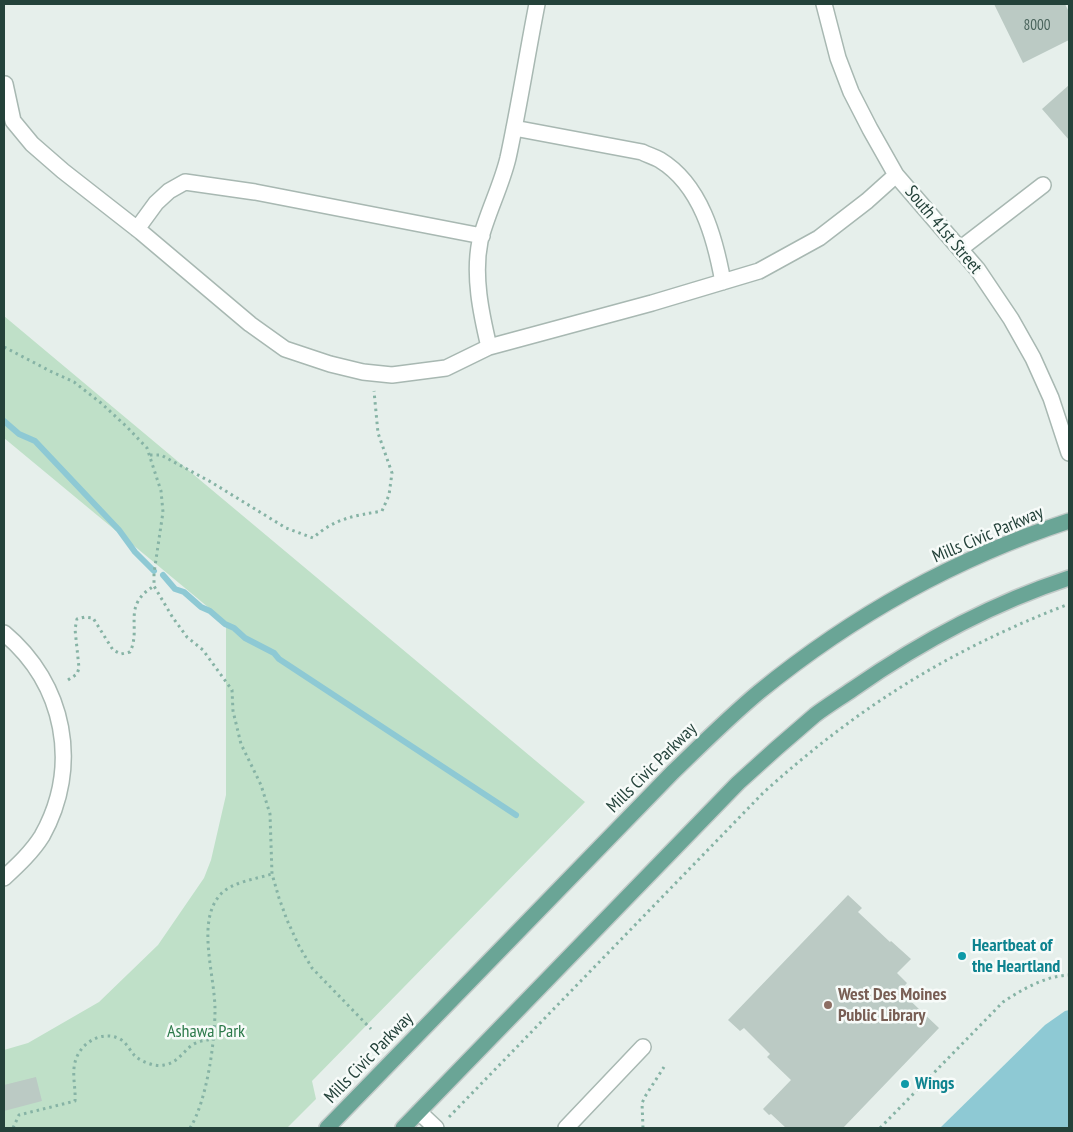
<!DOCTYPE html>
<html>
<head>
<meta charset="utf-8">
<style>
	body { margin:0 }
	#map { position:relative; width:1073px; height:1132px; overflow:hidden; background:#e6efeb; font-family:"PT Sans Narrow",sans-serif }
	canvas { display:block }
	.frame { position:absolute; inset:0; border:5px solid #24423a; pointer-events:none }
</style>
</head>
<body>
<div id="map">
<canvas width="1073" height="1132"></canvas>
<div class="frame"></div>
</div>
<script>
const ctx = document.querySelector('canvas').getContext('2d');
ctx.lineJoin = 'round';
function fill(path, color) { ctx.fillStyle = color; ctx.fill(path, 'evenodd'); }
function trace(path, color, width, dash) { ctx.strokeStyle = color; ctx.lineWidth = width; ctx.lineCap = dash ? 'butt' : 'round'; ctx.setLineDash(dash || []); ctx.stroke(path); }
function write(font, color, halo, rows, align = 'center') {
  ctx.font = font + ' "PT Sans Narrow",sans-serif'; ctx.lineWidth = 5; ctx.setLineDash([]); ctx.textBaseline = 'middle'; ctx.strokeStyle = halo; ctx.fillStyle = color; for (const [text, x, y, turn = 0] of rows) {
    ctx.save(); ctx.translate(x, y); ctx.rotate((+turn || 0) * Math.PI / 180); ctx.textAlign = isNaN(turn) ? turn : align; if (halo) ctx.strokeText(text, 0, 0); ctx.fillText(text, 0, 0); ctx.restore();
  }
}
const green = new Path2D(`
	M 4,316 L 585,802 L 312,1081 L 316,1099 L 287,1128 L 4,1128 L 4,1050 L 28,1043 L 99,1002 L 158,945 L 204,878 L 211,860 L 226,795 L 226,622 L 4,438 Z`);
const water = new Path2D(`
	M 1069,1010 L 1069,1128 L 940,1128 L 1045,1025 L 1065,1011 Z`);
const stream = new Path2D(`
	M 4,421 L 19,434 L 35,441 L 119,530 L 135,552 L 154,571
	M 163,575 L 175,589 L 184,592 L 201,607 L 210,611 L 225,624 L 234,628 L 245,638 L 274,653 L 279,659 L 516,815`);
const building = new Path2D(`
	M 994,4 L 1065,4 L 1069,12 L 1069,40 L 1023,63 Z
	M 1069,85 L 1069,140 L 1042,109 Z
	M 848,895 L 862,908 L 858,912 L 890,942 L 891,941 L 911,959 L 897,973 L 907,983 L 900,991 L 939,1028 L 843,1128 L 786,1128 L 771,1114 L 769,1115 L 763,1109 L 791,1080 L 767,1057 L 770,1054 L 744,1028 L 740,1031 L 728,1020 Z
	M 36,1077 L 42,1101 L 4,1111 L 4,1085 Z`);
const path = new Path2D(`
	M 4,347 L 50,371 L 74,382 L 101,403 L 127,427 L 147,448 L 161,491 L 163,512 L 154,573 L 154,586 L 173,618 L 187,637 L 203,650 L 232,690 L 233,711 L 241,744 L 261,785 L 270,814 L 272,874 L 279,898 L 287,920 L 299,946 L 312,968 L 371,1029
	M 150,455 L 161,455 L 211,482 L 286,528 L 313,538 C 335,518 354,516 382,511 L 389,495 L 392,473 L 378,433 L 374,391
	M 68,680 L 77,674 L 79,668 L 75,629 L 77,619 L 85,617 L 93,618 L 113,650 L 121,654 L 130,652 C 142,627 121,606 154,586
	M 449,1117 L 763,793 C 858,707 949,650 1069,604
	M 13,1128 L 19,1115 L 75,1101 C 76,1087 71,1073 76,1059 C 82,1042 102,1030 120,1039 C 127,1043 130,1051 135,1056 C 142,1062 155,1067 164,1065 C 177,1063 182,1053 192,1045 C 198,1041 206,1040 214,1039
	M 190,1128 C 207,1101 215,1041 215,1010 C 215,975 196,922 220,895 C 231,882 256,879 272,874
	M 643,1128 L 642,1103 L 646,1095 L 664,1067
	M 880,1128 L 1003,1002 C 1023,989 1045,976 1069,975`);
const minor = new Path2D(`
	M 824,4 L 838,58 L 851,92 L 870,129 L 896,175 L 978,270 L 1011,319 L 1033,358 L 1051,398 L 1069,453
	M 5,84 L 13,121 L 32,144 L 63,171 L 141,232 L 250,324 L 285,349 L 330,364 L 363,372 L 392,375 L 446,368 L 489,347 L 652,303 L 759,271 L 819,238 L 867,201 L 896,175
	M 514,128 L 642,152 C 648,155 655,157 660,160 C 701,185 715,238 723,282
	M 137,229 L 156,203 L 169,191 L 185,182 L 255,192 L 482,236
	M 960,249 L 1043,185
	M 489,347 C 481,313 473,276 480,241 C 487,213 501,187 508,158 C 519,107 527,55 537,4
	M 4,633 C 65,684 81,766 42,836 C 32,852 18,865 4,878
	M 419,1112 L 436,1128
	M 566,1128 L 643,1047`);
const major = new Path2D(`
	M 327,1128 L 673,772 C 701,745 729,717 759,692 C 851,617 956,558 1069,521
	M 403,1128 L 738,783 C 763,760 789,737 815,715 C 827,706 840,698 853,689 C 919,643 993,603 1069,578`);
const markers = [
	[962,956,5,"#0f9aa8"],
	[828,1005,5,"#8d6e63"],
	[905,1084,5,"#0f9aa8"]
];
const numberNames = [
	["8000",1037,26]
];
const streetNames = [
	["South 41st Street",943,230,50],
	["Mills Civic Parkway",988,535,-23],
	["Mills Civic Parkway",652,768,-45],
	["Mills Civic Parkway",369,1058,-46]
];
const cultureNames = [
	["Heartbeat of",972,946],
	["the Heartland",972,967],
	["Wings",915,1084]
];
const educationNames = [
	["West Des Moines",838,995],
	["Public Library",838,1016]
];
const parkNames = [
	["Ashawa Park",206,1032]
];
fill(green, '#bfe0c8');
fill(water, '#8ec9d4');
trace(stream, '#8ec9d4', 6);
fill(building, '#bbcac4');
trace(minor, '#a8b8b2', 18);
trace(major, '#c2cac8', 18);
trace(path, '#86b3a5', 3, [2.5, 4]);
trace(minor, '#fff', 15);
trace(major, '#6aa596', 15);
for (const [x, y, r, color] of markers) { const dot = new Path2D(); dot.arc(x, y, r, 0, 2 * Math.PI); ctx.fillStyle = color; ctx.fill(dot); trace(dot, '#f7fbf9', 2); }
write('15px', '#4a645c', null, numberNames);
write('18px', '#24423a', '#f7fbf9', streetNames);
write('bold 18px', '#0d838f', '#f7fbf9', cultureNames, 'left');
write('bold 18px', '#785e54', '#f7fbf9', educationNames, 'left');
write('18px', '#2d7a4b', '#f7fbf9', parkNames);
</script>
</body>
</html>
